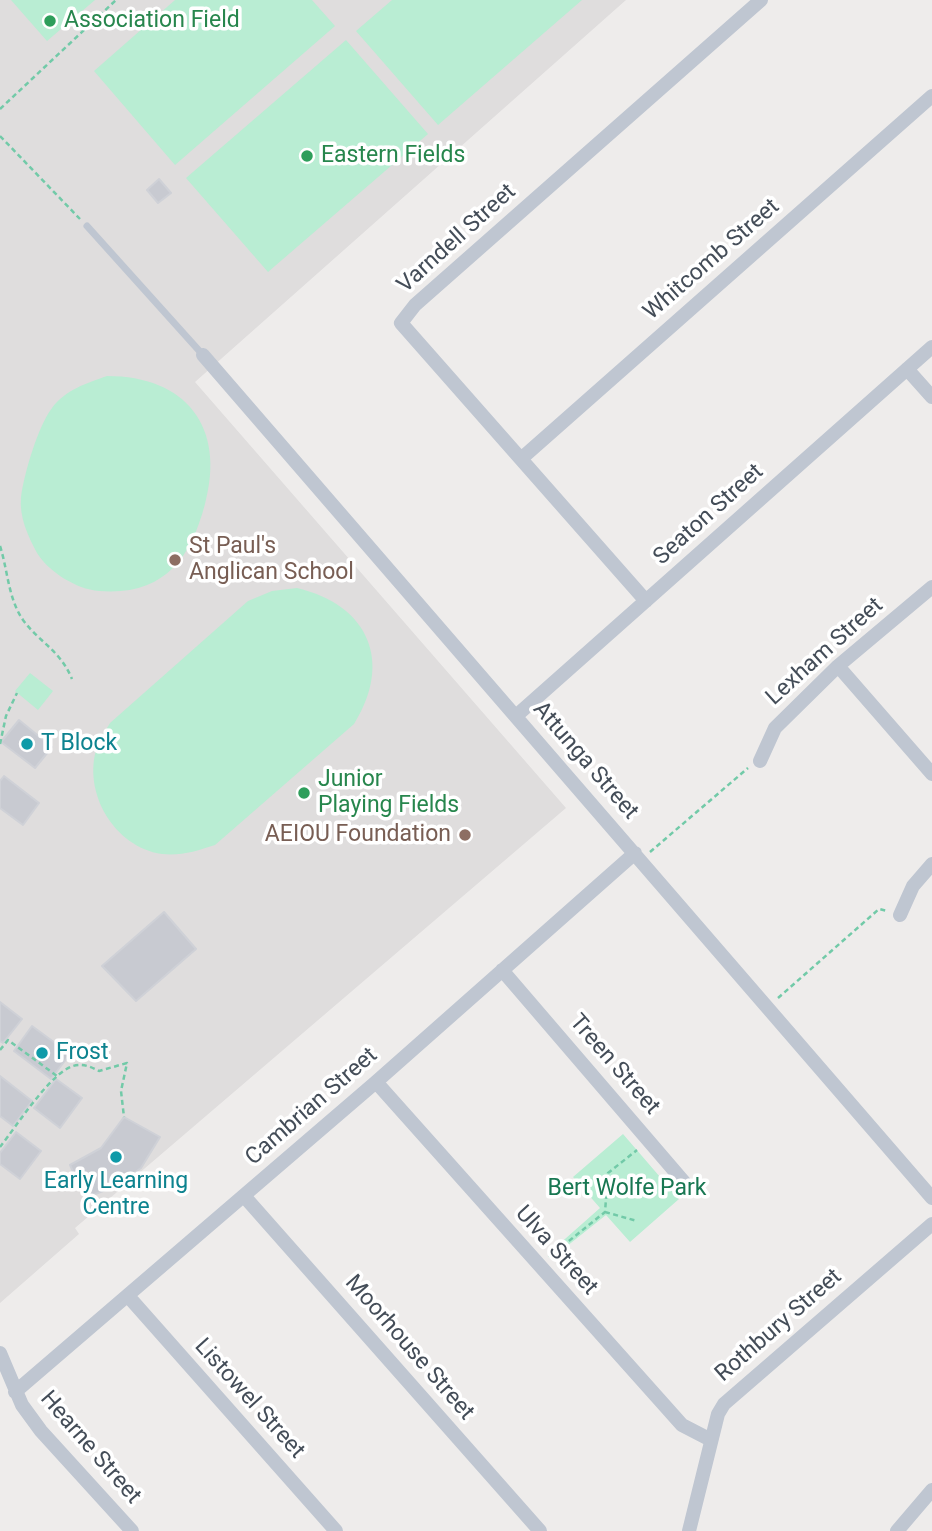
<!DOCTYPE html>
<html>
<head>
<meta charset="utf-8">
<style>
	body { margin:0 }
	canvas { display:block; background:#eeeceb }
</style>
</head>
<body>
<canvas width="932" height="1531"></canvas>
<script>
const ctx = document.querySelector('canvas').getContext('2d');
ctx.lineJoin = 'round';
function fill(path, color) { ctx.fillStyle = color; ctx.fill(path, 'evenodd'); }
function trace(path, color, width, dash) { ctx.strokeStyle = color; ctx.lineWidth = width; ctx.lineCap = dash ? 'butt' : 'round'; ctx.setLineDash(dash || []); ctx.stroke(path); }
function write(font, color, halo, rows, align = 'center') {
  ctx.font = font + ' Roboto,sans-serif'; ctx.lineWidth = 7; ctx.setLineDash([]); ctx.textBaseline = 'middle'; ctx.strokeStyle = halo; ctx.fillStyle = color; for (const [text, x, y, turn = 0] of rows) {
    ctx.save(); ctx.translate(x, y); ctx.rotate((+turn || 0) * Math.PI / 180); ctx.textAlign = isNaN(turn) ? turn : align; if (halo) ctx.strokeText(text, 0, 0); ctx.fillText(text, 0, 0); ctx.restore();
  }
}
const education = new Path2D(`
	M 0,0 L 626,0 L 195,382 L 566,808 L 75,1228 L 79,1234 L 0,1303 Z`);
const green = new Path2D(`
	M 11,0 L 95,0 L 47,41 Z
	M 175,0 L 312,0 L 335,26 L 175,165 L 94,71 Z
	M 392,0 L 582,0 L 438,125 L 356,31 Z
	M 346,40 L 428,134 L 268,272 L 186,178 Z
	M 107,376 C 186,376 226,427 205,504 C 190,561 162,596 99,591 C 76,589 49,572 37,553 C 28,536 19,517 21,497 C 24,474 38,426 52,408 C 65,390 87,383 107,376 Z
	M 297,588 C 369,605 393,662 354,724 L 215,845 C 197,851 181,856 162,854 C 114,847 82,792 97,747 C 100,738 106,730 110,723 L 248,601 L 272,591 Z
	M 30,673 L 53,691 L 38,710 L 15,691 Z
	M 623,1134 L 679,1199 L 630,1242 L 606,1215 L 552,1258 L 548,1254 L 600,1208 L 573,1177 Z`);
const building = new Path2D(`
	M 159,179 L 171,193 L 158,203 L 147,190 Z
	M 19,720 L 52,747 L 35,768 L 1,742 Z
	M 4,776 L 39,803 L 23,825 L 0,808 L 0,781 Z
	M 164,912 L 196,949 L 136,1001 L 102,966 Z
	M 0,1002 L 22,1019 L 3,1043 L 0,1041 Z
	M 32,1026 L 70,1054 L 51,1079 L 14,1051 Z
	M 0,1076 L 32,1101 L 13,1126 L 0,1116 Z
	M 56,1079 L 82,1098 L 60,1128 L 34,1108 Z
	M 124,1117 L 160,1137 L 141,1168 L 116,1186 L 85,1198 L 70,1165 L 101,1148 Z
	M 16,1132 L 41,1151 L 20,1179 L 0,1164 L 0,1153 Z`);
const path = new Path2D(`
	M 0,109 L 116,0
	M 0,136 L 80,219
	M 0,546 C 8,571 8,598 23,620 C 40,643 60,650 72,679
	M 0,744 L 6,716 L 17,693
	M 650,852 L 748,768
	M 778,998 L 879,909 L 887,911
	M 0,1050 L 8,1040 L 57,1076
	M 0,1147 C 16,1127 50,1073 73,1066 C 83,1063 91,1067 99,1071 L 127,1063 L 121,1091 L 124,1117
	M 605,1212 L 637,1221
	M 549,1257 L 605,1212 L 608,1173 L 637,1150`);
const service = new Path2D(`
	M 87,226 L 203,355`);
const minor = new Path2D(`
	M 203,355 L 932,1198
	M 907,369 L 932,397
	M 522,458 L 932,96
	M 646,601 L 401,323 L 415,305 L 761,0
	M 838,666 L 932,774
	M 516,716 L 932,347
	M 760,761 L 775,728 L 838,666 L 932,587
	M 900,915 L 913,886 L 932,864
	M 502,970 L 690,1189
	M 376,1082 L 682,1425 L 711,1440
	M 244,1196 L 540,1531
	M 128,1296 L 336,1531
	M 0,1353 L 22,1405 L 41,1431 L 132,1531
	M 15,1392 L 376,1082 L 635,853
	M 689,1531 L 718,1414 L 724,1404 L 932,1224
	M 897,1531 L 932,1490`);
const markers = [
	[50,21,7,"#2e9e5b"],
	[307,156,7,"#2e9e5b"],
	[175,560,7,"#8d6e63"],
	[27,744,7,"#0f9aa8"],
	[304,793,7,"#2e9e5b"],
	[465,835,7,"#8d6e63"],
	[42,1053,7,"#0f9aa8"],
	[116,1157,7,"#0f9aa8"]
];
const leisureNames = [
	["Association Field",64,21],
	["Eastern Fields",321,156],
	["Junior",318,780],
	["Playing Fields",318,806]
];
const streetNames = [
	["Varndell Street",457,239,-42],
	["Whitcomb Street",712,260,-41],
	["Seaton Street",709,515,-42],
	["Lexham Street",825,652,-42],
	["Attunga Street",585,761,49],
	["Treen Street",614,1065,49],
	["Cambrian Street",312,1107,-41],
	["Ulva Street",556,1251,48],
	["Rothbury Street",779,1326,-41],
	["Moorhouse Street",409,1348,49],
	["Listowel Street",249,1399,48],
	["Hearne Street",90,1448,49]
];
const educationNames = [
	["St Paul's",189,547],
	["Anglican School",189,573],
	["AEIOU Foundation",451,835,"right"]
];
const cultureNames = [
	["T Block",41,744],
	["Frost",56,1053],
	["Early Learning",116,1182,"center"],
	["Centre",116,1208,"center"]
];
const parkNames = [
	["Bert Wolfe Park",627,1189]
];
fill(education, '#dfdddd');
fill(green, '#b9edd3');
fill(building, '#c8cad1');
trace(building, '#cfd1d7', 2);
trace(path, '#72caa8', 2.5, [5, 3.5]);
trace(service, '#bfc6d1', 7);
trace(minor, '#bfc6d1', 14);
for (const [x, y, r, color] of markers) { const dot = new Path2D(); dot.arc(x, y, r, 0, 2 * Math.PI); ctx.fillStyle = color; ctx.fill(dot); trace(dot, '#fff', 2.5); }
write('23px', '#27864d', '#fff', leisureNames, 'left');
write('23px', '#444d58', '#fff', streetNames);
write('23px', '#785e54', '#fff', educationNames, 'left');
write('23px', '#0d838f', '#fff', cultureNames, 'left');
write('23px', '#187752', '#fff', parkNames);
</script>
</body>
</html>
